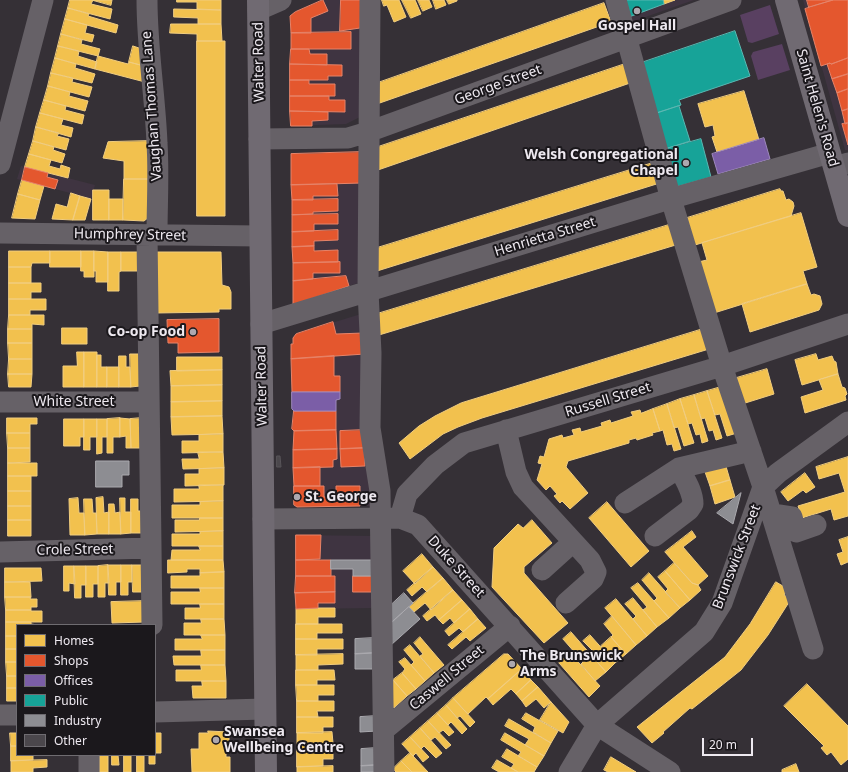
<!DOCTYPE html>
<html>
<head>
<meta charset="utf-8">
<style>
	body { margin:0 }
	#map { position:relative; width:848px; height:772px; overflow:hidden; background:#353036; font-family:"Noto Sans",sans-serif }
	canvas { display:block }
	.legend { position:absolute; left:16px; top:624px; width:140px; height:132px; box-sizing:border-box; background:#1b181c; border:1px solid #6f6c71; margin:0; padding:5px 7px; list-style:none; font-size:12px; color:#eee9f0 }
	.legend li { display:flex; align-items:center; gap:8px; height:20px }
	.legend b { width:20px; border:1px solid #6f6c71 }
	.scale { position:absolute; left:702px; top:738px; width:51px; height:18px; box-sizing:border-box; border:2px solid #eee9f0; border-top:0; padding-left:5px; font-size:12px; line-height:14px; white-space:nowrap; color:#eee9f0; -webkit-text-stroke:3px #1b181c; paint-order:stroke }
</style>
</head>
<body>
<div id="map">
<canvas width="848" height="772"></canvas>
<ul class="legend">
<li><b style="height:11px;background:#f2c14e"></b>Homes</li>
<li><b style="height:11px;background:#e4572e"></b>Shops</li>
<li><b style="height:11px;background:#7b5ea7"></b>Offices</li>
<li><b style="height:11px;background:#17a398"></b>Public</li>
<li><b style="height:11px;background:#8d8d92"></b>Industry</li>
<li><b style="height:11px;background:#4b474c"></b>Other</li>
</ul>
<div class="scale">20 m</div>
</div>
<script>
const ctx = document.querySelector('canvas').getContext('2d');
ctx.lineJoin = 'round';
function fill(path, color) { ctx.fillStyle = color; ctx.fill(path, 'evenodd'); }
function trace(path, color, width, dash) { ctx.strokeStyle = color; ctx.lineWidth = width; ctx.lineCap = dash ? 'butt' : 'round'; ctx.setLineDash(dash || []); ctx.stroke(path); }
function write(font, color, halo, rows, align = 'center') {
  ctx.font = font + ' "Noto Sans",sans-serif'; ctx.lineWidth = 4; ctx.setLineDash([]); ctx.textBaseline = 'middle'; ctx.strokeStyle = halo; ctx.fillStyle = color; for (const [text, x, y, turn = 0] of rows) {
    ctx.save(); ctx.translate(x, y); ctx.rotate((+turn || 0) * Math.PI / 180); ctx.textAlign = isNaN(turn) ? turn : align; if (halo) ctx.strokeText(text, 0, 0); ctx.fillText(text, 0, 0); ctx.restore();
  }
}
const built = new Path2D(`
	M 323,0 L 363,0 L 362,116 L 346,124 L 291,126 L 291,19 L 290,16 L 295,12 Z
	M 623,0 L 694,0 L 634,21 L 630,19 Z
	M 803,0 L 848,0 L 848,150 L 845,150 Z
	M 362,152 L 361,282 L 293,305 L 291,154 Z
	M 21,166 L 95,185 L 85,220 L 52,219 L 56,204 L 67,207 L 70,193 L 17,179 Z
	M 361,314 L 374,506 L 297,507 L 294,505 L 294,431 L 292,429 L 292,420 L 294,419 L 294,411 L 292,409 L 291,344 L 293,344 L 293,338 L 296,334 Z
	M 296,535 L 374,536 L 375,608 L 296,609 Z`);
const green = new Path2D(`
	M 770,5 L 779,34 L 752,43 L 748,42 L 740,15 Z
	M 782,44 L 790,70 L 758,80 L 751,56 L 753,52 Z`);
const homes = new Path2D(`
	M 70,0 L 93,0 L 91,4 L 112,9 L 110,19 L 68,8 Z
	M 92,0 L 112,0 L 111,5 Z
	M 177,0 L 221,0 L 221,10 L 197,9 L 197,2 L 177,2 Z
	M 382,0 L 399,0 L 406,17 L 394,22 L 387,5 L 384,6 Z
	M 402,0 L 415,0 L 421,14 L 411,18 Z
	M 418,0 L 429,0 L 432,7 L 423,11 Z
	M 433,0 L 444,0 L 446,5 L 436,9 Z
	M 447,0 L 457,0 L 457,1 L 449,4 Z
	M 663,0 L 675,0 L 664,4 Z
	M 604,3 L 611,22 L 374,105 L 372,85 Z
	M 68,8 L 89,14 L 88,16 L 118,25 L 116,33 L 65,19 Z
	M 174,9 L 221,10 L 221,24 L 198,24 L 198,18 L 174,17 Z
	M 65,19 L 87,25 L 85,33 L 94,35 L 92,42 L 61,34 Z
	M 171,24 L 221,24 L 222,41 L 197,41 L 197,34 L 170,33 Z
	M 61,34 L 82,40 L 81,44 L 100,49 L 98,56 L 58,46 Z
	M 197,41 L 225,41 L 225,216 L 197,216 Z
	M 58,46 L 79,51 L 78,56 L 97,62 L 95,69 L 55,58 Z
	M 133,46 L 142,49 L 144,66 L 129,62 Z
	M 98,56 L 128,64 L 129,62 L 144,66 L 145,82 L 95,69 Z
	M 55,58 L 76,64 L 75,68 L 95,74 L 92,83 L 51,73 Z
	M 625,64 L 633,82 L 375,171 L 375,148 Z
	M 51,73 L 73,78 L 72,82 L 92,87 L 89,97 L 48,86 Z
	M 48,86 L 70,92 L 69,96 L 88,101 L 85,111 L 44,100 Z
	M 744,91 L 759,140 L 717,152 L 712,137 L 715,136 L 713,125 L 705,127 L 698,104 Z
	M 44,100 L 66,106 L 65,110 L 84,115 L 82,124 L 40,113 Z
	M 40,113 L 63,119 L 61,125 L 73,128 L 71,137 L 36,127 Z
	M 36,127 L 59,133 L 57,136 L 69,139 L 66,150 L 33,141 Z
	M 33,141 L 54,147 L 53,150 L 65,154 L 62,163 L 29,154 Z
	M 149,141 L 149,179 L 124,179 L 124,161 L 103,158 L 108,142 Z
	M 29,154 L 51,160 L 49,166 L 60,169 L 61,165 L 70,168 L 68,178 L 25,167 Z
	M 656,162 L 663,182 L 377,271 L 377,248 Z
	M 124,179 L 149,179 L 149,217 L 144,221 L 123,220 Z
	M 22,180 L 44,186 L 40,200 L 18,194 Z
	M 780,189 L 781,191 L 783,191 L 786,200 L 789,199 L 793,202 L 794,206 L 791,216 L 695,245 L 687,218 Z
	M 93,190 L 109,190 L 109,220 L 93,220 Z
	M 71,193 L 80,196 L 73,220 L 52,219 L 56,204 L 67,207 Z
	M 18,194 L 40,200 L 35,219 L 12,218 Z
	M 80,196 L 91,199 L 85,220 L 73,220 Z
	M 109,199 L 123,199 L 123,220 L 109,220 Z
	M 801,213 L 817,267 L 803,271 L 807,284 L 714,313 L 698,262 L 707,260 L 702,243 Z
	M 672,224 L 679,244 L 379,335 L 377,314 Z
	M 9,251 L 50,251 L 50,263 L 32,263 L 31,267 L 9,267 Z
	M 50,251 L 81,251 L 81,267 L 50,267 Z
	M 81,251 L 94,251 L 94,277 L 84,277 L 84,271 L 81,271 Z
	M 94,251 L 108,252 L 108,282 L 96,282 L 96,271 L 94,271 Z
	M 108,252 L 121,252 L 121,271 L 119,272 L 119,291 L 108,291 Z
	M 121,252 L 140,252 L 140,271 L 121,271 Z
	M 157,252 L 221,252 L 222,285 L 229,287 L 231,292 L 231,309 L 219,309 L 219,312 L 157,313 Z
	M 9,267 L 31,267 L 31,283 L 9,283 Z
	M 9,283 L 41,283 L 41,292 L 31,292 L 31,299 L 9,299 Z
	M 807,284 L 811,295 L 814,294 L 820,296 L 822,304 L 819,310 L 750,332 L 742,304 Z
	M 9,299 L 46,299 L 46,310 L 30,310 L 30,315 L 9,315 Z
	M 9,315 L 44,315 L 44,325 L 32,324 L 32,329 L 8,329 Z
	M 62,328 L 87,328 L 87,344 L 62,344 Z
	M 8,329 L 32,329 L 32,343 L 8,343 Z
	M 703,329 L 709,349 L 482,418 L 458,427 L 443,434 L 410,459 L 399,443 L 419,426 L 435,416 L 461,403 Z
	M 8,343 L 32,343 L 32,359 L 9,359 Z
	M 77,352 L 84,352 L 84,387 L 63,387 L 63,366 L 77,366 Z
	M 84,352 L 97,352 L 97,387 L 84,387 Z
	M 130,354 L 140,354 L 140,386 L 131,387 Z
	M 816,354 L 818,360 L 832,356 L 834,361 L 836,362 L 838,374 L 802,385 L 795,360 Z
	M 97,355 L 101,355 L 101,367 L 107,367 L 107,387 L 97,387 Z
	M 119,356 L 126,356 L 126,367 L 130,367 L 131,387 L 119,387 Z
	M 177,357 L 222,357 L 222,370 L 177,371 Z
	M 9,359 L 32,359 L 32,374 L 8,374 Z
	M 107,367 L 119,367 L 119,387 L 107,387 Z
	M 767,369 L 774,394 L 742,404 L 733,379 Z
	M 222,370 L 222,385 L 171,386 L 170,371 Z
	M 8,374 L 32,374 L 31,387 L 9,387 Z
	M 838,374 L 842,387 L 845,388 L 847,394 L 845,396 L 846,400 L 805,413 L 801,397 L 823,390 L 819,380 Z
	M 222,385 L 222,401 L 171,402 L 171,386 Z
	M 721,387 L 737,433 L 727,436 L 720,414 L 715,415 L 707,391 Z
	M 707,391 L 722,438 L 716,440 L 713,430 L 709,431 L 705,418 L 701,419 L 694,395 Z
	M 694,395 L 708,441 L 702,443 L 700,434 L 696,435 L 692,423 L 688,424 L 680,399 Z
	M 680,399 L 694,443 L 684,446 L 678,427 L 674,428 L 667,404 Z
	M 222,401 L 222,416 L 171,417 L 171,402 Z
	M 667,404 L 681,449 L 674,451 L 672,444 L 667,445 L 663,430 L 660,431 L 653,409 Z
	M 653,409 L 660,431 L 652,433 L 653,435 L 637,440 L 636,438 L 629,440 L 629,443 L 568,461 L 566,467 L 588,493 L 570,509 L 562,501 L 560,503 L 554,496 L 557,494 L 550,486 L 546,490 L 537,480 L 542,464 L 538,463 L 540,456 L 544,457 L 549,439 L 562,435 L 563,438 L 574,435 L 572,430 L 580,428 L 581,432 L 602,426 L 601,423 L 610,420 L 611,423 L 633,416 L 631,412 L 640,410 L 641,413 Z
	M 222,416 L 223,434 L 172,435 L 171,417 Z
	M 7,418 L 37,418 L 37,424 L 30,424 L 30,433 L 7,433 Z
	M 120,418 L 120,437 L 113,437 L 113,453 L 107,453 L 107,419 Z
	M 120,418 L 130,419 L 131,448 L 126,448 L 126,436 L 120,437 Z
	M 142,418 L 142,448 L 131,448 L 130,419 Z
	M 64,419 L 84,419 L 84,437 L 80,437 L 80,446 L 64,446 Z
	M 84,419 L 97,419 L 97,437 L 90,437 L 90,450 L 84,450 Z
	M 97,419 L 107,419 L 107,437 L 102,437 L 102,453 L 97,454 Z
	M 7,433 L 30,433 L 30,448 L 8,448 Z
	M 223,434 L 223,452 L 182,453 L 182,441 L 199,441 L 199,435 Z
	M 8,448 L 30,448 L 30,462 L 8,463 Z
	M 198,452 L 223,452 L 224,468 L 183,469 L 182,459 L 199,459 Z
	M 848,457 L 848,516 L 834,520 L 831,509 L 802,518 L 798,506 L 845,492 L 839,473 L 819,479 L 816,467 Z
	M 8,463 L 37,463 L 37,476 L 8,476 Z
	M 725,463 L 730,480 L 710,486 L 704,469 Z
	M 224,468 L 224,485 L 185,486 L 185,474 L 199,474 L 199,469 Z
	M 805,473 L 815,487 L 806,493 L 803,490 L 788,501 L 781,492 Z
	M 8,476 L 31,476 L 31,491 L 8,491 Z
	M 730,480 L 735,497 L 715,504 L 710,486 Z
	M 199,485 L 223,485 L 223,501 L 174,502 L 174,489 L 199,489 Z
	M 8,491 L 31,491 L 31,506 L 8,506 Z
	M 103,497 L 104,513 L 109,512 L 109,534 L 97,534 L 96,498 Z
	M 78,498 L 79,513 L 84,513 L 85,535 L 70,535 L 69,499 Z
	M 120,498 L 125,498 L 125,512 L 131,512 L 131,533 L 121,534 Z
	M 84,499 L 92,499 L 93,513 L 96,513 L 97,534 L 85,535 Z
	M 131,499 L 138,499 L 138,511 L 143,511 L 143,533 L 131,533 Z
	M 223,501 L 223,518 L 172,518 L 172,505 L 200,505 L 200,502 Z
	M 607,502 L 649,551 L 631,567 L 589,518 Z
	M 109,504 L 114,504 L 115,513 L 120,512 L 121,534 L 109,534 Z
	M 8,506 L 31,506 L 31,520 L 8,520 Z
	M 200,518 L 223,518 L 223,531 L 175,532 L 175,520 L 199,520 Z
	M 8,520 L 31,520 L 31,536 L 8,536 Z
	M 532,520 L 552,543 L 524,567 L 524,573 L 568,623 L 544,643 L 492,587 L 494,548 L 518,524 L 523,528 Z
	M 223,531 L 223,546 L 172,546 L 172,534 L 200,534 L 200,532 Z
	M 692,531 L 696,537 L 683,547 L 708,576 L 698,585 L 692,583 L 665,552 Z
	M 848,537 L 848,562 L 841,565 L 837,554 L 843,552 L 839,540 Z
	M 199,546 L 223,546 L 223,560 L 171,560 L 172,550 L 200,550 Z
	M 422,554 L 433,567 L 415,584 L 403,571 Z
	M 168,560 L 223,560 L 224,572 L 200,573 L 200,569 L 187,569 L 187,572 L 168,573 Z
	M 674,563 L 692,583 L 698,585 L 701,590 L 690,600 L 665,571 Z
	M 108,565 L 121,565 L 121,582 L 116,582 L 116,595 L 109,595 Z
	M 108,565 L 109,583 L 105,583 L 105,597 L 98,597 L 98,566 Z
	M 121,565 L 132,565 L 132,582 L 128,582 L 128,595 L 121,595 Z
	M 132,565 L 144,565 L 144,592 L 133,592 Z
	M 64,566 L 74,566 L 75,584 L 69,583 L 69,591 L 64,591 Z
	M 74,566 L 86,566 L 86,585 L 81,585 L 81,598 L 75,598 Z
	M 86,566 L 98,566 L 98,584 L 93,584 L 93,597 L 86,597 Z
	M 433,567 L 443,578 L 427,592 L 422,587 L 412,596 L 407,590 Z
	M 5,568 L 41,568 L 42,581 L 5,582 Z
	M 665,571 L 690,600 L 680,608 L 665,592 L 668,589 L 658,577 Z
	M 224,572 L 224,588 L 171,588 L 171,576 L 200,576 L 200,573 Z
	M 649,573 L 680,608 L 669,618 L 654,601 L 657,598 L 642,580 Z
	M 443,578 L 453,590 L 431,610 L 425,603 L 414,612 L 409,607 Z
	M 5,582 L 30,582 L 31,597 L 5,597 Z
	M 776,582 L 788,589 L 784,595 L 791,599 L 768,635 L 741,670 L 692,709 L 690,708 L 663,732 L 664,733 L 652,743 L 637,727 L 725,657 L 750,624 Z
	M 638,583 L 669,618 L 657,627 L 643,610 L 647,607 L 631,588 Z
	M 200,588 L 224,588 L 224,604 L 171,604 L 171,592 L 200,592 Z
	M 453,590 L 462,600 L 439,620 L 435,615 L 427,621 L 423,616 Z
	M 5,597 L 31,597 L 30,599 L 37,599 L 37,607 L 31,607 L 31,610 L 6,610 Z
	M 633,598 L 657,627 L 647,636 L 633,619 L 636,616 L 625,604 Z
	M 616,599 L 647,636 L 636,645 L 605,608 Z
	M 462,600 L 470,609 L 454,623 L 450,618 L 443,624 L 439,620 Z
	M 145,601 L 145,622 L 112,623 L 111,602 Z
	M 200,604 L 224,604 L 224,619 L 185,619 L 185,608 L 200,608 Z
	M 318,608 L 335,608 L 335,617 L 318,617 L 318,624 L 296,624 L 296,609 Z
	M 470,609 L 478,619 L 463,632 L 459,628 L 449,636 L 445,631 Z
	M 6,610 L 31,610 L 31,611 L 42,611 L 42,622 L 6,622 Z
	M 612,616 L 636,645 L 626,654 L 611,637 L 613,635 L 604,624 Z
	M 201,619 L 224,619 L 225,635 L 184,635 L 184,623 L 201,623 Z
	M 478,619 L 486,628 L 470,641 L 466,637 L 452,649 L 448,645 Z
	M 6,622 L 31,622 L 31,624 L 38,625 L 17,625 L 17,636 L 6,636 Z
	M 296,624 L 342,624 L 342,633 L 317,633 L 317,639 L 296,639 Z
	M 571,632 L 606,672 L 595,681 L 581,664 L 583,662 L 563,639 Z
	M 201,635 L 225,635 L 225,650 L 175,650 L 175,639 L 202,639 Z
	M 590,635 L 615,663 L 606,672 L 591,655 L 594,652 L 583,641 Z
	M 6,636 L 17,636 L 17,649 L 6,649 Z
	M 420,637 L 444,665 L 434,673 L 420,656 L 423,654 L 414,643 Z
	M 611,637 L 626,654 L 615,663 L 601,646 Z
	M 296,639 L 343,639 L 343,649 L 317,649 L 317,655 L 296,655 Z
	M 410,645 L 434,673 L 425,681 L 411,665 L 414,662 L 404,650 Z
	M 6,649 L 17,649 L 17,662 L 6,662 Z
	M 201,650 L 225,650 L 225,665 L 174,665 L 173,656 L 201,656 Z
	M 570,653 L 600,686 L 589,697 L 559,663 Z
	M 343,654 L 343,664 L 318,665 L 318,670 L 296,670 L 296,655 Z
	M 504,654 L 508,654 L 522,669 L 488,699 L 486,697 L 468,714 L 453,698 Z
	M 405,658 L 425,681 L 416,689 L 402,673 L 405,669 L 399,662 Z
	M 6,662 L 17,662 L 17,676 L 7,676 Z
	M 201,665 L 225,665 L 226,681 L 176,681 L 176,670 L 201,670 Z
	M 522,669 L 531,680 L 516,694 L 511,689 L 493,705 L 488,699 Z
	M 296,670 L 334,670 L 335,680 L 317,680 L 317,685 L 296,685 Z
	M 402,673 L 416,689 L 407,696 L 393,680 Z
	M 7,676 L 17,676 L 17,688 L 7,688 Z
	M 393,680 L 407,696 L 394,708 L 391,704 Z
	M 531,680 L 538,687 L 522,701 L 516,694 Z
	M 202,681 L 226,681 L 226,698 L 193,698 L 192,686 L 202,686 Z
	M 807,684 L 848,726 L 848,759 L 841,765 L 831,752 L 827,755 L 821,748 L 824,746 L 784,706 Z
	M 296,685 L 334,685 L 334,695 L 318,695 L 318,701 L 297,701 Z
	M 538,687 L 551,702 L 544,708 L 536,699 L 526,707 L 522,701 Z
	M 7,688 L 17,688 L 17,701 L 7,701 Z
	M 453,698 L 475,722 L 470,727 L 460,716 L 457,718 L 446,705 Z
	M 297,701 L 334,701 L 334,711 L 317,711 L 318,717 L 297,717 Z
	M 551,702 L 569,722 L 563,733 L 540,720 Z
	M 446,705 L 467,729 L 462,734 L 451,722 L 448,725 L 437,713 Z
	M 437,713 L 454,732 L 449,736 L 443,730 L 439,733 L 428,721 Z
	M 526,713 L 558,731 L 551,743 L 533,732 L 535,727 L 522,719 Z
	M 297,717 L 333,717 L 333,727 L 323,727 L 323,733 L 297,733 Z
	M 509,719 L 551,743 L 544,756 L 525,745 L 529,739 L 505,726 Z
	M 428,721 L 451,745 L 446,749 L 435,737 L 431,740 L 420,728 Z
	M 420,728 L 442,753 L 436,758 L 424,746 L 421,749 L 410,737 Z
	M 208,731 L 229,732 L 229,751 L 226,751 L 226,757 L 230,757 L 230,772 L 192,772 L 191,749 L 199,749 L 199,733 L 208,733 Z
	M 332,732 L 333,743 L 323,743 L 323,749 L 297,749 L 297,733 Z
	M 10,733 L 17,733 L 17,746 L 11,746 Z
	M 155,733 L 161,733 L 161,753 L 155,753 L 155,764 L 149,764 L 149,755 L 155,755 Z
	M 505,733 L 544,756 L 537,767 L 518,756 L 521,752 L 501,740 Z
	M 410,737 L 429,757 L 423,762 L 416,753 L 413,756 L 402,744 Z
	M 11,746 L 17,746 L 17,755 L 33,755 L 33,760 L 11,761 Z
	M 297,749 L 333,749 L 333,759 L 323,759 L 323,766 L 297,767 Z
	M 507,749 L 537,767 L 534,772 L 518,772 L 511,768 L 514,764 L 502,757 Z
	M 410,753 L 413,756 L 428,772 L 412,772 L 401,761 Z
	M 100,755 L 108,755 L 108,772 L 100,772 Z
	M 112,755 L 118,755 L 119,765 L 112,765 Z
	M 124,755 L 131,755 L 131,772 L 124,772 Z
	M 137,755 L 144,755 L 144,772 L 137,772 Z
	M 611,757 L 636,772 L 608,772 L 604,770 Z
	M 47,760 L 47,767 L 33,768 L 33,772 L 11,772 L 11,761 Z
	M 497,760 L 518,772 L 499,772 L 492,768 Z
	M 401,761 L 412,772 L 396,772 L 393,769 Z
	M 796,764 L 799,772 L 782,772 L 782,770 Z
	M 333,766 L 333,772 L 297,772 L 297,767 Z`);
const shops = new Path2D(`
	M 323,0 L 328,11 L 311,18 L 311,33 L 291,33 L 290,16 L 295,12 Z
	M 341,0 L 361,0 L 360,28 L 340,31 Z
	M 807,0 L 833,0 L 809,7 Z
	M 833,0 L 848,0 L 848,58 L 831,64 L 830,63 L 821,66 L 805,9 Z
	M 351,32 L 351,49 L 291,49 L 291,33 Z
	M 291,49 L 309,49 L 310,54 L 327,54 L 327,65 L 290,64 Z
	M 848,58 L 848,74 L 832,79 L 827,64 L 830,63 L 831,64 Z
	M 290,64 L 342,65 L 342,76 L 328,76 L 328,80 L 290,80 Z
	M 848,74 L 848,89 L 837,93 L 832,79 Z
	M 290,80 L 309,80 L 309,84 L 335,84 L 335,96 L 290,96 Z
	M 848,89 L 848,109 L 842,111 L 837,93 Z
	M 290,96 L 329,96 L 329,100 L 345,100 L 345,112 L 290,111 Z
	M 848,109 L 848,123 L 845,124 L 842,111 Z
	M 290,111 L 328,112 L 328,120 L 312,121 L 312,126 L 291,126 Z
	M 848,123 L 848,145 L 842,124 Z
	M 362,152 L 362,183 L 291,185 L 291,154 Z
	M 25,167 L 48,173 L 47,177 L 58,180 L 55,189 L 22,180 Z
	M 337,184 L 338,196 L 313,196 L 313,200 L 292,200 L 291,185 Z
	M 338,199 L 338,211 L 313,212 L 313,214 L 292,215 L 292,200 Z
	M 338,214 L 338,224 L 314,224 L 314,231 L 292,232 L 292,215 Z
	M 338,230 L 338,240 L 314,241 L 314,246 L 292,247 L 292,232 Z
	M 314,246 L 314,251 L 338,250 L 338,262 L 293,263 L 292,247 Z
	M 340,262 L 340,273 L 313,273 L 313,279 L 293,281 L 293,263 Z
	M 346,276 L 349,286 L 293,305 L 293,281 Z
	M 219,319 L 219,352 L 178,353 L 178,343 L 168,343 L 167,320 Z
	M 333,322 L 336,334 L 363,333 L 365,354 L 291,359 L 291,344 L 293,344 L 293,338 L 296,334 Z
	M 334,356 L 334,376 L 340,376 L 340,392 L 292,392 L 291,359 Z
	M 294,411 L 336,411 L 336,430 L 294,431 L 292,429 Z
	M 336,430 L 337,449 L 293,450 L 294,431 Z
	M 364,430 L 364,448 L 340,449 L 340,431 Z
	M 364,448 L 365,466 L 341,467 L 340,449 Z
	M 337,449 L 337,459 L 333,460 L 333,467 L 293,468 L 293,450 Z
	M 320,467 L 320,486 L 294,486 L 293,468 Z
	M 294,486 L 324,486 L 324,497 L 336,497 L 336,486 L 360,486 L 360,506 L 297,507 L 294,505 Z
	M 296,535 L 321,535 L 320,559 L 296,560 Z
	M 296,560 L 331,560 L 331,576 L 296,576 Z
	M 296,576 L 335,576 L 335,592 L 295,593 Z
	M 353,576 L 374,576 L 374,592 L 353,592 Z
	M 335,592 L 335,603 L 318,603 L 318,608 L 296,609 L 295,593 Z`);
const offices = new Path2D(`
	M 764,138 L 770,159 L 718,174 L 712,154 Z
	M 292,392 L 340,392 L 340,399 L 336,400 L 336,411 L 294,411 L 292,409 Z`);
const public = new Path2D(`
	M 623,0 L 663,0 L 664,4 L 629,17 Z
	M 735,31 L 750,76 L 679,100 L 681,105 L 651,115 L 638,64 Z
	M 679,106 L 690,141 L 662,150 L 651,115 Z
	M 701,139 L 711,177 L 672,188 L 662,150 Z`);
const industry = new Path2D(`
	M 96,461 L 129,461 L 129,475 L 122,475 L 122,487 L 96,487 Z
	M 741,493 L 733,524 L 717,513 Z
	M 331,560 L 374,560 L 374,576 L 353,576 L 353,569 L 331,569 Z
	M 404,593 L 413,603 L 391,623 L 391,605 Z
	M 409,607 L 420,619 L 391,645 L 391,623 Z
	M 374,638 L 374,653 L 355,654 L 355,639 Z
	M 374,653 L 375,669 L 355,669 L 355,654 Z
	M 377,716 L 377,731 L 360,732 L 360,717 Z
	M 377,748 L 377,765 L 361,766 L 361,749 Z
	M 377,765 L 377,772 L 361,772 L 361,766 Z`);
const building = new Path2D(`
	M 277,456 L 280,456 L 281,467 L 277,467 Z`);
const minor = new Path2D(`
	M 147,0 C 147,48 155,95 157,143 C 159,174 157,205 157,235
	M 370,0 L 368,291 L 371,353 L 370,428 L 380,491 L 384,772
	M 616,0 L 671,199 L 722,366 L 763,487 L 813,649
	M 258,10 L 281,0
	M 259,139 L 348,138 L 368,132 L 731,0
	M 0,164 L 43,0
	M 834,167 L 848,163
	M 0,233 L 260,236
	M 147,235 L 152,625
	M 261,324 L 673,198 L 830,153
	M 0,402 L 149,402
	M 506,430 L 516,472 L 523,487 L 590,560 L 596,572 L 593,579 L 566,603
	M 625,503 L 679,468
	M 773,517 L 779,515 L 792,517 L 796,532 L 816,525
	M 400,518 L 407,494 L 435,465 L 464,443 L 722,366 L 848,324
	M 263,519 L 400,518 L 418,525 L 597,725 L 670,772
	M 655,536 L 689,510 L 693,504 C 693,491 685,480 679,468 L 751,451
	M 0,552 L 151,548
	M 542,570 L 573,542
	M 155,712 L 265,709
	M 0,715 L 17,715
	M 384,730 L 510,626
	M 89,772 L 89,755
	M 569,772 L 597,725 L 704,632 L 722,603 L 763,487 L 778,473 L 848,422`);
const major = new Path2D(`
	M 258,0 L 266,772
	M 786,0 L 848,216`);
const markers = [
	[637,11,4,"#ada8af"],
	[686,163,4,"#ada8af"],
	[193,332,4,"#ada8af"],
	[297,497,4,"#ada8af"],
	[512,664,4,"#ada8af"],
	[216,740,4,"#ada8af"]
];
const poiNames = [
	["Gospel Hall",637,26,"center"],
	["Welsh Congregational",678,155,"right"],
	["Chapel",678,171,"right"],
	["Co-op Food",185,332,"right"],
	["St. George",305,497],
	["The Brunswick",520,656],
	["Arms",520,672],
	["Swansea",224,732],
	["Wellbeing Centre",224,748]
];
const streetNames = [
	["Walter Road",259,62,-91],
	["George Street",498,85,-20],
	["Vaughan Thomas Lane",152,106,-94],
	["Saint Helen's Road",817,108,74],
	["Humphrey Street",130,235,1],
	["Henrietta Street",545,237,-17],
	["Walter Road",262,386,-91],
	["Russell Street",608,400,-17],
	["White Street",74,402],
	["Crole Street",75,550,-1],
	["Brunswick Street",737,557,-69],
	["Duke Street",456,567,48],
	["Caswell Street",447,678,-40]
];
fill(built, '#3f3441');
fill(green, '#594061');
fill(homes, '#f2c14e');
trace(homes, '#f1cd7f', 1);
fill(shops, '#e4572e');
trace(shops, '#e78368', 1);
fill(offices, '#7b5ea7');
trace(offices, '#9e88bd', 1);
fill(public, '#17a398');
trace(public, '#58b8b2', 1);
fill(industry, '#8d8d92');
trace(industry, '#aaa9ae', 1);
fill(building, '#4b474c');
trace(building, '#585459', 1);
trace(minor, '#666167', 21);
trace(major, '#706a72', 22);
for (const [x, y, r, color] of markers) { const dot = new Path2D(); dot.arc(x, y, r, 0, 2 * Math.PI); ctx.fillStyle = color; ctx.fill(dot); trace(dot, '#1b181c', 1.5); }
write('bold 14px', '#eee9f0', '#1b181c', poiNames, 'left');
write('14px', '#eee9f0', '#1b181c', streetNames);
</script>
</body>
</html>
